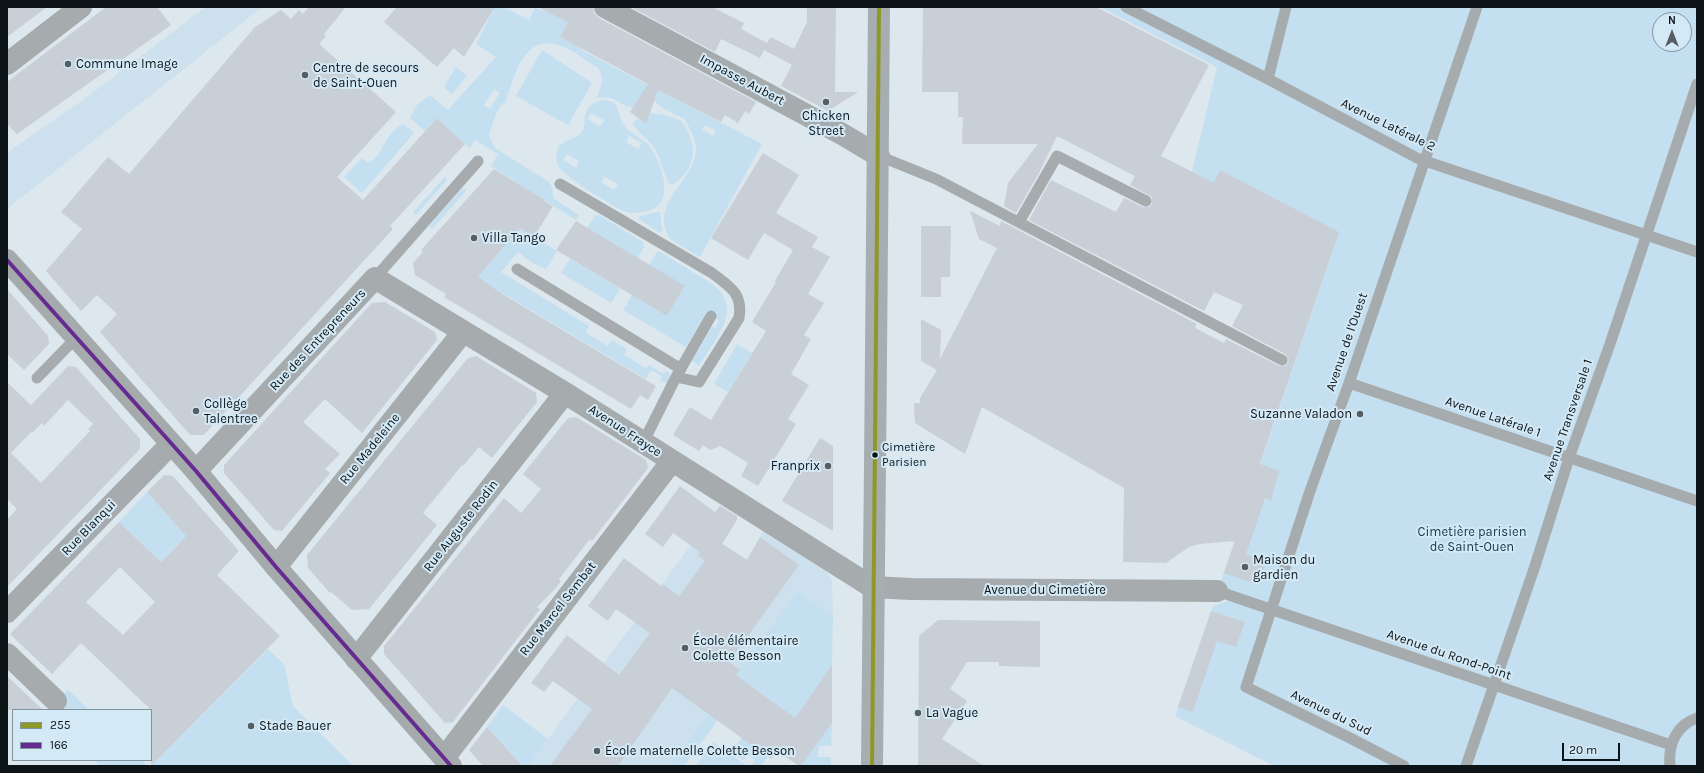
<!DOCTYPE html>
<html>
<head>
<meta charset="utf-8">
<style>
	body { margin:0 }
	#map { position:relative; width:1704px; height:773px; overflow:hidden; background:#dce7ee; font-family:Karla,sans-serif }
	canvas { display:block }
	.frame { position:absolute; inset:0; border:8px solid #0c1418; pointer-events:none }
	.legend { position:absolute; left:12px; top:709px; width:140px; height:52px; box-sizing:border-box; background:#d4e9f6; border:1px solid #84949d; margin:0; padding:5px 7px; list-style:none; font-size:12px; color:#0c1418 }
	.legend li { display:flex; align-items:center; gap:8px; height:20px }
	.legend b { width:20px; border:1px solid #84949d }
	.north { position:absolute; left:1652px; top:12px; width:40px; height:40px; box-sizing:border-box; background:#d4e9f6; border:1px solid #84949d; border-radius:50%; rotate:0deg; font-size:11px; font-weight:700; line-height:16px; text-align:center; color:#0c1418 }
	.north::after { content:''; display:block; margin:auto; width:14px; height:18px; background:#555e63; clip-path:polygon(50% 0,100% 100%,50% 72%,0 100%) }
	.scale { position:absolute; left:1562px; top:743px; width:58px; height:18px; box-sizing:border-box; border:2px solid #0c1418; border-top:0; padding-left:5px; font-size:12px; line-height:14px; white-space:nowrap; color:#0c1418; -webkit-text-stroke:3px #d4e9f6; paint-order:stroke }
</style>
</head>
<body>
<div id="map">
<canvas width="1704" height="773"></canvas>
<div class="frame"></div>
<ul class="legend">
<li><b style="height:5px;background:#8f9827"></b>255</li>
<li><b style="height:5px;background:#652b91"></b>166</li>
</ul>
<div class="north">N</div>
<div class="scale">20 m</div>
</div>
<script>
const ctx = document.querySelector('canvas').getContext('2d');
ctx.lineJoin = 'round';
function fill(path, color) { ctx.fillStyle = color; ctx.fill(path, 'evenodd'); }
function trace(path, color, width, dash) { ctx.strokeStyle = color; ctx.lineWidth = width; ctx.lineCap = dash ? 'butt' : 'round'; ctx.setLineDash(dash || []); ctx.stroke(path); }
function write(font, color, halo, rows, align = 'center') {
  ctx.font = font + ' Karla,sans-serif'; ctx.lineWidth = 4; ctx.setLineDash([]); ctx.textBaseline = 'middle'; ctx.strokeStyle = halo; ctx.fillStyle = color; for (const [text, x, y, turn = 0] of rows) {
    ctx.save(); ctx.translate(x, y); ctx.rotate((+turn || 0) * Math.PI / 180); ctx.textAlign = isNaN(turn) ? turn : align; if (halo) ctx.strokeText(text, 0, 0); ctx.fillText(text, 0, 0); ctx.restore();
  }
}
const built = new Path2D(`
	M 206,7 L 262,7 L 7,209 L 7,153 L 83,100 Z
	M 702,530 L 747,560 L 764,531 L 825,570 L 832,580 L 833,615 L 797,592 L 669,766 L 528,766 Z`);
const green = new Path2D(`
	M 495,7 L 503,7 L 529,20 L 535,8 L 545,11 L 568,23 L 561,38 L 568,41 L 586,40 L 581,50 L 762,144 L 700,257 L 670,239 C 644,196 713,175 692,134 C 690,129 688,124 685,120 C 681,116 677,116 672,113 C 665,110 660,106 654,101 L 657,93 C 651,96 638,106 632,107 C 621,107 616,94 596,98 C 601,88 605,78 598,68 C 586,61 574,50 561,46 C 525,32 515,73 507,98 C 505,103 502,104 500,107 C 496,112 490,130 489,136 L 495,148 L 549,182 L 552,187 L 553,198 L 579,215 L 576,220 L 491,166 L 498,154 L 475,140 L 470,148 L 437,118 L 425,131 L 410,118 L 417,105 L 430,95 L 448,110 L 496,57 L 476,44 ZM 494,89 L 500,93 L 490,109 L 484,105 ZM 705,125 L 716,131 L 713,136 L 702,129 Z
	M 1100,7 L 1697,7 L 1697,766 L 1274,766 L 1175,716 L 1213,606 L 1229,601 L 1219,587 L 1333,250 L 1191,176 L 1217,67 ZM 1660,20 L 1684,20 L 1684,44 L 1660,44 Z
	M 542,50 L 592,83 L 568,125 L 516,96 Z
	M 456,67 L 467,76 L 452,94 L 444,87 Z
	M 603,100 L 614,102 C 619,109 619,117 623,124 C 630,135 644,138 651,148 C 662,166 676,203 648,211 C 641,213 631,214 624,211 C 612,206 565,177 559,167 C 555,160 556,152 559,146 C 565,140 575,139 581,133 C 590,123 576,106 603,100 ZM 591,113 L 604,120 L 600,127 L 587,119 ZM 629,136 L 642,143 L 638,149 L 626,142 ZM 567,154 L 579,161 L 576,168 L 563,160 ZM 605,177 L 618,184 L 614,190 L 601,182 Z
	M 650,113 L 664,115 L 680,120 C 698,140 698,170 673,184 L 668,183 L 667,180 L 658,155 L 653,146 L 633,125 L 633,122 L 639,119 L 646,124 Z
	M 404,124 L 414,133 L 362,193 L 344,177 L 362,158 L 368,163 C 385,156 383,132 404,124 Z
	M 446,176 L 446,181 L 416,215 L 413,212 Z
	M 462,189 L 467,190 L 432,229 L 429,226 Z
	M 657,212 L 660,212 L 662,230 L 660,233 L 639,219 L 640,216 Z
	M 599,215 L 643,242 L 644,247 L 638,258 L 587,228 L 595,216 Z
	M 520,228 L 557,251 L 546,269 L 531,262 L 518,252 L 501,272 L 589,326 L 586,333 L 608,346 L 612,340 L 627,349 L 624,355 L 646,368 L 649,365 L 664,374 L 666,371 L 669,373 L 671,377 L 668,384 L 660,380 L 662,376 L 651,370 L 646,379 L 477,278 Z
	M 657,252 L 660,252 L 712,284 C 745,308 715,339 699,366 L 692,361 L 712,327 L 715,328 L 719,320 L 706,313 L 686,347 L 623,310 L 632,295 L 667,316 L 685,287 L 649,265 Z
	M 570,259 L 620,288 L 611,303 L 561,273 Z
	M 737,344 L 752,353 L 728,392 L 714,384 Z
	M 147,492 L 186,536 L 161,562 L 119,522 Z
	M 797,592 L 833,615 L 832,665 L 788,729 L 778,706 L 736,675 Z
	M 268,649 L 284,664 L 293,706 L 353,766 L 151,766 Z
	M 68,690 L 89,710 L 48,710 Z
	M 717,702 L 726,709 L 684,766 L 669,766 Z
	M 503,705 L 548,739 L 528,766 L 522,766 L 487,727 Z
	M 832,723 L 831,746 L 819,746 L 818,757 L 831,757 L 831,766 L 801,766 Z
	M 742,737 L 768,756 L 761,766 L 751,766 L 755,760 L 748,755 L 743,760 L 732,752 Z
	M 713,742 L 747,766 L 696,766 Z
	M 95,760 L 141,760 L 148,766 L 101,766 Z`);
const building = new Path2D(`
	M 7,7 L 47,7 L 7,37 Z
	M 106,7 L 157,7 L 171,25 L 17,134 L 7,124 L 7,82 Z
	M 309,7 L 346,7 L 324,34 L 326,36 L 319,44 L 396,112 L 337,177 L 363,200 L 437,118 L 465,144 L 390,226 L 393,229 L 204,435 L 190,435 L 100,332 L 117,314 L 97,295 L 81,311 L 46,271 L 82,229 L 61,212 L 108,157 L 129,174 L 255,27 L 281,10 L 291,19 L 299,10 L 303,14 Z
	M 397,7 L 495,7 L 464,57 L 454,48 L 437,67 L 384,22 Z
	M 538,7 L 593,7 L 594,13 L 599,18 L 756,102 L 749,114 L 745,111 L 738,123 L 725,115 L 721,122 L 658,90 L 646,124 L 630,112 L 648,84 L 560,37 L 568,23 Z
	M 631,7 L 712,7 L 744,23 L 741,29 L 767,43 L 771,37 L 794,49 L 807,22 L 807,7 L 836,7 L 835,92 L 858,92 L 828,111 L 781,86 L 792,65 L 764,50 L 760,58 L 721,39 L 715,52 Z
	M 923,7 L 1096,7 L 1209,65 L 1161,156 L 1214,183 L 1220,170 L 1339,232 L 1260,464 L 1279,471 L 1271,501 L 1265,498 L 1246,554 L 1266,562 L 1258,585 L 1224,573 L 1235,541 L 1200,544 L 1189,547 L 1166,563 L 1123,562 L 1124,488 L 982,407 L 965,454 L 915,423 L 914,403 L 920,403 L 920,398 L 937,370 L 921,361 L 921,319 L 941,330 L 940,359 L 997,248 L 979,239 L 970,211 L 1000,226 L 1001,221 L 1197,324 L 1195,328 L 1224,343 L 1226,339 L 1279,366 L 1285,366 L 1289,360 L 1285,354 L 1232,326 L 1243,305 L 1214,292 L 1204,311 L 1029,220 L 1051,180 L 1116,212 L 1124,198 L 1143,207 L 1149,207 L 1152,204 L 1152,197 L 1130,185 L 1135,176 L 1057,136 L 1039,173 L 1016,213 L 1004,206 L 1008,183 L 1038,144 L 962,144 L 963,117 L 958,117 L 958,92 L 922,92 Z
	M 763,153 L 799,175 L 776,213 L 818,237 L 812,247 L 830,257 L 808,294 L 824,303 L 804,335 L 811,339 L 791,374 L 809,385 L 788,419 L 796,424 L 758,486 L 741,476 L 748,463 L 729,451 L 720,446 L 710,450 L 703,445 L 699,451 L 673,435 L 690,407 L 711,420 L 766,331 L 752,322 L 776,282 L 775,281 L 793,250 L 764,233 L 748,260 L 711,238 Z
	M 494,169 L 545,200 L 544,201 L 553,206 L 534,237 L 520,228 L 478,277 L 504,295 L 656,386 L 648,400 L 640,395 L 631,409 L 444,297 L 446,294 L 415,275 L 413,263 L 423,252 L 421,250 Z
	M 576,221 L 685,286 L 667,316 L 556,250 Z
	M 921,226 L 951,226 L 950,277 L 941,277 L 941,297 L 921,297 Z
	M 7,289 L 48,336 L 49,344 L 24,370 L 7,354 Z
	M 385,302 L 435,332 L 437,340 L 362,433 L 325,399 L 303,422 L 340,454 L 325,469 L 330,473 L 282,531 L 274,530 L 224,473 L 224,465 L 372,303 Z
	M 476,356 L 536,393 L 537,402 L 492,458 L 479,447 L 463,466 L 462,465 L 423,513 L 437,525 L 369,609 L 352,610 L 331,592 L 330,593 L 308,568 L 307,555 L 468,358 Z
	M 68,366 L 76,367 L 140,439 L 140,449 L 7,587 L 7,520 L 17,509 L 7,499 L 7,382 L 31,405 ZM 68,400 L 93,424 L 88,429 L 90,431 L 41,483 L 11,453 L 31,432 L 32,433 L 42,423 L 44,426 Z
	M 576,417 L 646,460 L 648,468 L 592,541 L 590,539 L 559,579 L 561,581 L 555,589 L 537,607 L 540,609 L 453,722 L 445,723 L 384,654 L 384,646 L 504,498 L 521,513 L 541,489 L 523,474 L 568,418 Z
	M 820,438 L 833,446 L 833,531 L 782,501 Z
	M 164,475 L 173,476 L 239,551 L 217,575 L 280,636 L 151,766 L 151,710 L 81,643 L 52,674 L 10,634 L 119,522 L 161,562 L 174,549 L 186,536 L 147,492 ZM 120,567 L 155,602 L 123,635 L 86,602 Z
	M 680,486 L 715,512 L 720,506 L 737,516 L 737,520 L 722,544 L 747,560 L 760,537 L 799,565 L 729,662 L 740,670 L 736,675 L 795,718 L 832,665 L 832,723 L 801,766 L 799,766 L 777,751 L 771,759 L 672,688 L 618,766 L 550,766 L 592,709 L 553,681 L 544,692 L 531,683 L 567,635 L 619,675 L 650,633 L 616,609 L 608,621 L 588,606 L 624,558 L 661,586 L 662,584 L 679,596 L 705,561 L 698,555 L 700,552 L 673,533 L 663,547 L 645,534 Z
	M 1211,611 L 1245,622 L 1236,647 L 1217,641 L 1193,712 L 1178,707 Z
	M 938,620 L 1040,621 L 1040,667 L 999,666 L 999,662 L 967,662 L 950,689 L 967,701 L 942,739 L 984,766 L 918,766 L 919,636 Z
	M 7,676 L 43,710 L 7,710 Z
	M 487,727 L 522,766 L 483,766 L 469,750 Z`);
const service = new Path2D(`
	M 1126,7 L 1268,79 L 1419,159 L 1697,252
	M 1268,79 L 1286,7
	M 879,156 L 936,179 L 1282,360
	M 560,184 L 712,273 C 730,287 743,293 739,318 L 699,382 L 676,377
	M 1019,222 L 1057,156 L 1146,201
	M 517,269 L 681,369
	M 375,278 L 478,161
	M 37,378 L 76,338
	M 1349,383 L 1697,501
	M 643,443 L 676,377 L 711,316
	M 1217,591 L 1671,745
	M 1404,766 L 1350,738 L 1246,687 L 1310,491 L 1349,383 L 1477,7
	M 1466,766 L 1535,566 L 1569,458 L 1610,344 L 1697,84
	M 1670,766 C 1668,745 1676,725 1697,718`);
const minor = new Path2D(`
	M 605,7 L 842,134 L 879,156
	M 7,64 L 81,7
	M 196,471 L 375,278 L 565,393 L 872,587 L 911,589 L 1217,591
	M 276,567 L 463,332
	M 7,612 L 171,444
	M 7,654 L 56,701
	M 356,659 L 565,393
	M 444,758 L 672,461`);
const secondary = new Path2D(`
	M 7,260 L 196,471 L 276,567 L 451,766`);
const primary = new Path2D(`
	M 872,766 C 873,513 879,260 879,7`);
const bus1 = new Path2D(`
	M 872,766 L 879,7`);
const bus2 = new Path2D(`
	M 7,260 L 196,471 L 276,567 L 451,766`);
const markers = [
	[68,64,4,"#555e63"],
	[305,75,4,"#555e63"],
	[826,102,4,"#555e63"],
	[474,238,4,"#555e63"],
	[196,411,4,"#555e63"],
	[1360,414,4,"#555e63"],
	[875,455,3.5,"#0c1418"],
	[828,466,4,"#555e63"],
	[1245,567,4,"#555e63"],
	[685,648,4,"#555e63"],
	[918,713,4,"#555e63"],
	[251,726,4,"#555e63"],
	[597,751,4,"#555e63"]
];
const busNames = [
	["Cimetière",882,448],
	["Parisien",882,463]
];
const poiNames = [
	["Commune Image",76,64],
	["Centre de secours",313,68],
	["de Saint-Ouen",313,83],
	["Chicken",826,116,"center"],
	["Street",826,131,"center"],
	["Villa Tango",482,238],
	["Collège",204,404],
	["Talentree",204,419],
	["Suzanne Valadon",1352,414,"right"],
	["Franprix",820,466,"right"],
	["Maison du",1253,560],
	["gardien",1253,575],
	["École élémentaire",693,641],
	["Colette Besson",693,656],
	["La Vague",926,713],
	["Stade Bauer",259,726],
	["École maternelle Colette Besson",605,751]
];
const streetNames = [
	["Impasse Aubert",742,80,28],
	["Avenue Latérale 2",1388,125,26],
	["Rue des Entrepreneurs",318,340,-47],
	["Avenue de l'Ouest",1347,342,-71],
	["Avenue Latérale 1",1493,417,19],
	["Avenue Transversale 1",1568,420,-71],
	["Avenue Frayce",625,431,33],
	["Rue Madeleine",370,449,-51],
	["Rue Auguste Rodin",461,526,-52],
	["Rue Blanqui",89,528,-46],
	["Avenue du Cimetière",1045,590],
	["Rue Marcel Sembat",558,609,-52],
	["Avenue du Rond-Point",1449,655,19],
	["Avenue du Sud",1331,713,26]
];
const parkNames = [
	["Cimetière parisien",1472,532],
	["de Saint-Ouen",1472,547]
];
fill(built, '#cce0ed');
fill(green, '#c4dff0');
fill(building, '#c9cfd6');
trace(service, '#a6acad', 11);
trace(minor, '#a6acad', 22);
trace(secondary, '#a5abad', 22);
trace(primary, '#a6aeb2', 22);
trace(bus1, '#8f9827', 4);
trace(bus2, '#652b91', 4);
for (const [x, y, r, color] of markers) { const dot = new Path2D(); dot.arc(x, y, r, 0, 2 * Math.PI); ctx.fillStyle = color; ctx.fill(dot); trace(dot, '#d4e9f6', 1.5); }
write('12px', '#0c1418', '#d4e9f6', busNames, 'left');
write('13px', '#0c1418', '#d4e9f6', poiNames, 'left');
write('13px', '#0c1418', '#d4e9f6', streetNames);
write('13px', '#12394e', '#d4e9f6', parkNames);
</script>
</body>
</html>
